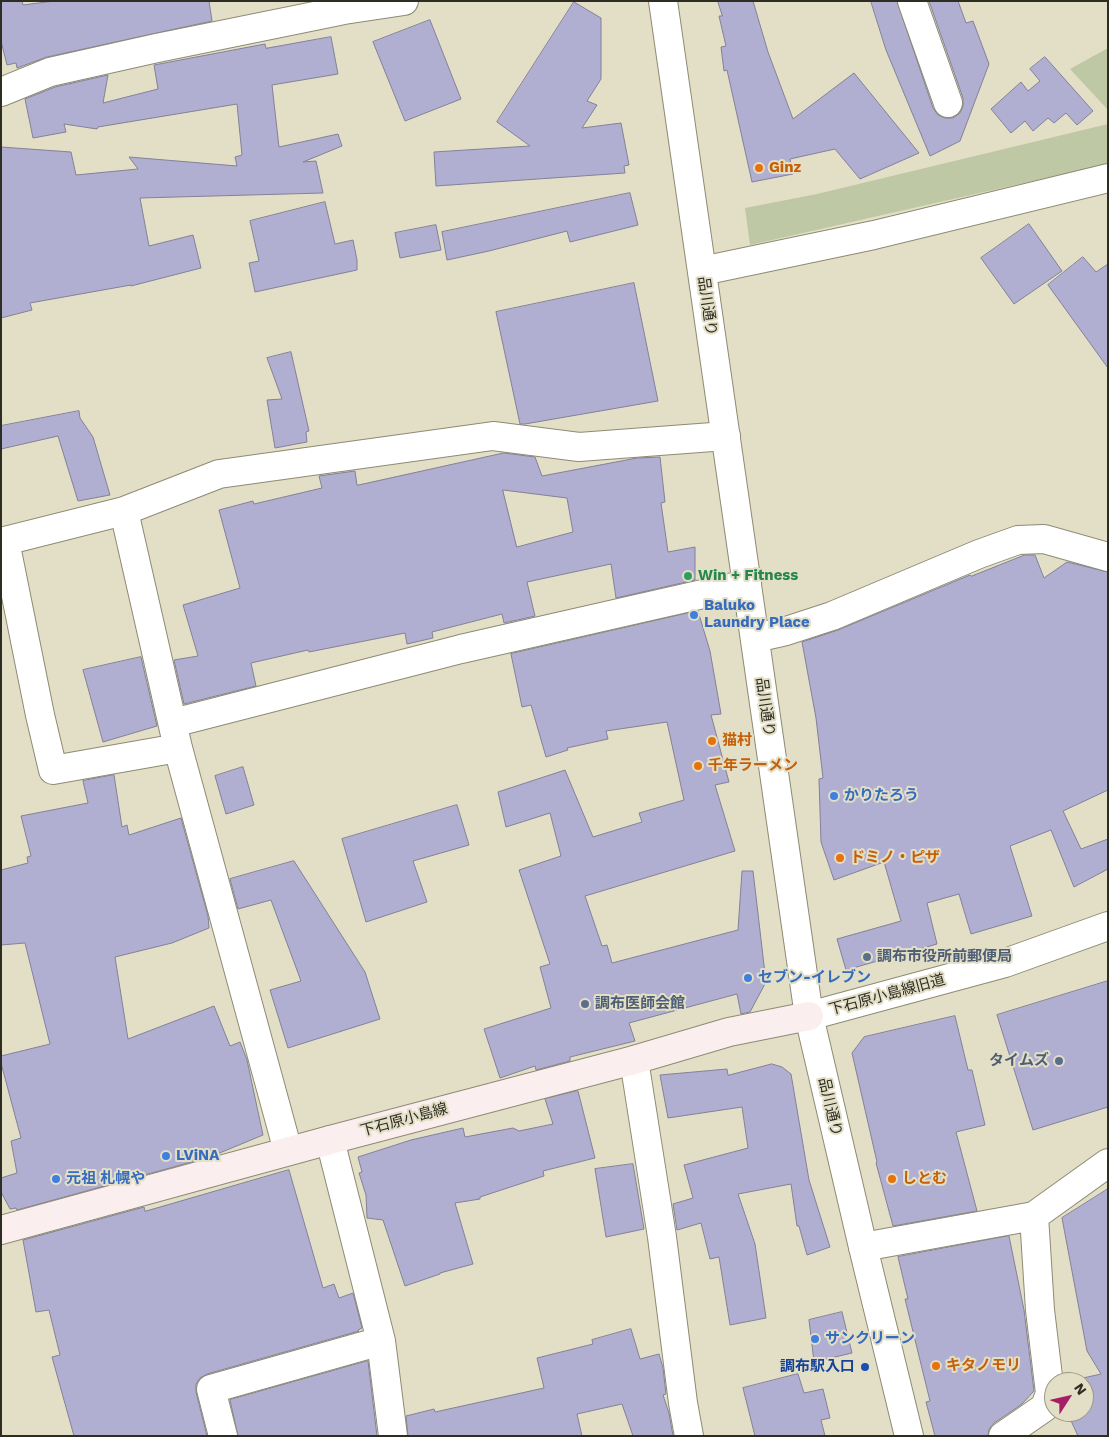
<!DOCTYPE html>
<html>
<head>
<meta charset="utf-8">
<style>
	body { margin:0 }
	#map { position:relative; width:1109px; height:1437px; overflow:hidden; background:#e3dfc7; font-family:"Work Sans",sans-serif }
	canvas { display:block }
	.frame { position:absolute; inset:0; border:2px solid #2e2d23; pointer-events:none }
	.north { position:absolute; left:1044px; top:1372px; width:50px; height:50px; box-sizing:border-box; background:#e3dfc7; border:1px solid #9b9885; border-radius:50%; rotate:55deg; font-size:14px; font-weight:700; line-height:20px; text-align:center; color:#2e2d23 }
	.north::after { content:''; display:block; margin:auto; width:18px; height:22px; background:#a61e66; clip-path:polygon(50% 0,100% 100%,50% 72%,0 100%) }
</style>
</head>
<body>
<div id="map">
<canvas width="1109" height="1437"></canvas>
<div class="frame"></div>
<div class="north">N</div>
</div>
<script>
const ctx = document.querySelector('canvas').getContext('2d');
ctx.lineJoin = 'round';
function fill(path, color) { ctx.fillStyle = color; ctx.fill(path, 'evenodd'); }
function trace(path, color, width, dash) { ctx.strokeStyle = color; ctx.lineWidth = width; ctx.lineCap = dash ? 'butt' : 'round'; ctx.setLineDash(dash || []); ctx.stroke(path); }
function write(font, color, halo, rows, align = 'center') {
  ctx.font = font + ' "Work Sans","Noto Sans JP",sans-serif'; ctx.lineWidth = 4; ctx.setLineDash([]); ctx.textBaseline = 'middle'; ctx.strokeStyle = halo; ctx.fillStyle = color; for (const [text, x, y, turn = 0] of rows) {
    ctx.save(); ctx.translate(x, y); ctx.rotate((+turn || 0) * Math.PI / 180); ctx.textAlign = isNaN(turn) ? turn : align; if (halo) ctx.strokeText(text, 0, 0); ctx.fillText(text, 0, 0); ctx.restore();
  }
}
const green = new Path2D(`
	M 1108,48 L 1108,110 L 1070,69 Z
	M 1108,124 L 1108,164 L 750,245 L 745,208 L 817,194 Z`);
const building = new Path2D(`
	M 1,1 L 22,1 L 23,5 L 54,1 L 209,1 L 212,21 L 47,57 L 17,68 L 16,63 L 7,65 L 1,41 Z
	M 718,1 L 753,1 L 768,52 L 793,119 L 854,73 L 919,153 L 860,179 L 835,149 L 790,159 L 793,174 L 752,182 L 727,70 L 724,71 L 721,47 L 726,46 L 719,16 L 722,16 Z
	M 871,1 L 897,1 L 933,108 L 938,115 L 945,118 L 953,118 L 960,113 L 963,106 L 963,98 L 929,1 L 958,1 L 966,23 L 973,21 L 989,64 L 960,141 L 930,156 L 886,50 Z
	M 574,2 L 601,18 L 601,79 L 587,101 L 597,105 L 582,128 L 621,123 L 629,165 L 624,166 L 625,173 L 436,186 L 434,152 L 530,146 L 497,122 Z
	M 430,20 L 461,99 L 405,121 L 373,42 Z
	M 331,37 L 338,74 L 272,85 L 279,147 L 338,134 L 342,146 L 303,162 L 316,161 L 323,193 L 140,198 L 149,246 L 193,235 L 201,268 L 131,286 L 131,285 L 30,303 L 32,310 L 1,318 L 1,147 L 71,152 L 76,175 L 138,169 L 129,157 L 237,166 L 235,157 L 242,155 L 237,104 L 98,127 L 97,129 L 64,124 L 66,132 L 33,138 L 25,99 L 55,87 L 108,75 L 103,103 L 158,89 L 154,65 L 265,44 L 266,48 Z
	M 1045,57 L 1093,111 L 1077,125 L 1066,113 L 1054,123 L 1048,118 L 1033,131 L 1025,121 L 1011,133 L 991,109 L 1021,82 L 1028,91 L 1040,81 L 1030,69 Z
	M 630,193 L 638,225 L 570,242 L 567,231 L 489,251 L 447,260 L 442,232 Z
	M 325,202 L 335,244 L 353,240 L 357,260 L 357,270 L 255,292 L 249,263 L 259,261 L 250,221 Z
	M 1029,224 L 1062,271 L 1014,304 L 981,258 Z
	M 436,225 L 441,250 L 400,258 L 395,233 Z
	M 1083,257 L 1096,272 L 1108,264 L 1108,368 L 1048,285 Z
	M 634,283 L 658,401 L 525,424 L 520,424 L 496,312 Z
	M 291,352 L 309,431 L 306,432 L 307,442 L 275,448 L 267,400 L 282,399 L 267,358 Z
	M 79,411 L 80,418 L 93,437 L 110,495 L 78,501 L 58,436 L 1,449 L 1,426 Z
	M 504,453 L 535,457 L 542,476 L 637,458 L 660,457 L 665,502 L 661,503 L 668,552 L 695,547 L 695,580 L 616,598 L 611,564 L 527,582 L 535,616 L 504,623 L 502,614 L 432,632 L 433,638 L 407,644 L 405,633 L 309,652 L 308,650 L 251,663 L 256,686 L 184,704 L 174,660 L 198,656 L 183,605 L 240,588 L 219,510 L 253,501 L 254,504 L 322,488 L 319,476 L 355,471 L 357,485 ZM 503,490 L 567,498 L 573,532 L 517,547 Z
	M 1025,555 L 1035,555 L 1044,578 L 1067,562 L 1108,572 L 1108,790 L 1063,811 L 1081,849 L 1108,839 L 1108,869 L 1074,887 L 1051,830 L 1010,846 L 1032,916 L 971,934 L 959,894 L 927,903 L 937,944 L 846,970 L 837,939 L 901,921 L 884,862 L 834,880 L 821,842 L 819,779 L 823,778 L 816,718 L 802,642 L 838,630 L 970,575 L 971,576 Z
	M 698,611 L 710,651 L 721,714 L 711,715 L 729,782 L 715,785 L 735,851 L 585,896 L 602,946 L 607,945 L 612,963 L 738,930 L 742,871 L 753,871 L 766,982 L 750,1012 L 741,1014 L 737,994 L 629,1023 L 635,1041 L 570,1057 L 570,1061 L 536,1070 L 535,1066 L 500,1078 L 484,1029 L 551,1008 L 540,967 L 550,964 L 519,870 L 561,856 L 550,813 L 506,827 L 498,792 L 565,770 L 593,837 L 642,822 L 639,813 L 684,800 L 667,722 L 606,731 L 608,739 L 567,748 L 568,750 L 546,757 L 531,705 L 522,707 L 511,654 Z
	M 141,657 L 157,726 L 103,742 L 83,670 Z
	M 243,767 L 254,805 L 226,814 L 215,776 Z
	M 114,775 L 122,827 L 127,825 L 129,835 L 181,818 L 208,916 L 209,928 L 172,943 L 115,957 L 128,1039 L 214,1006 L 230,1046 L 240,1042 L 247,1060 L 263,1135 L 210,1157 L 17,1210 L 16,1208 L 10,1209 L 1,1192 L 1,1178 L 17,1173 L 11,1141 L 21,1138 L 1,1063 L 1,1056 L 50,1044 L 25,943 L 1,945 L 1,870 L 28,863 L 27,857 L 31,856 L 21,816 L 88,803 L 83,781 Z
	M 457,805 L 469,845 L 413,861 L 427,902 L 366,922 L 342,839 Z
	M 294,861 L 365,972 L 380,1019 L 288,1048 L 270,990 L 301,981 L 271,900 L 238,909 L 230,879 Z
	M 1108,981 L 1108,1107 L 1033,1130 L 997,1015 Z
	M 955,1016 L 968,1070 L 972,1070 L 985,1125 L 956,1132 L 977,1211 L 893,1226 L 876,1163 L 877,1162 L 852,1053 L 864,1037 Z
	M 772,1064 L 782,1067 L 791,1074 L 809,1180 L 830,1247 L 807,1255 L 799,1226 L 797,1226 L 791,1184 L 738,1194 L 755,1244 L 766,1318 L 730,1325 L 719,1257 L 710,1259 L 701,1223 L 677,1230 L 673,1204 L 693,1198 L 684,1165 L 748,1148 L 742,1107 L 668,1118 L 660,1075 L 727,1069 L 728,1075 Z
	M 578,1091 L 595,1158 L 543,1171 L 544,1176 L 480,1197 L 480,1199 L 455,1203 L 473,1264 L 440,1273 L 440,1274 L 405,1286 L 383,1220 L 367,1218 L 366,1195 L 359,1173 L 362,1172 L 358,1157 L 411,1140 L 463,1128 L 465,1137 L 513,1128 L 519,1131 L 553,1124 L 545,1099 Z
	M 633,1164 L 644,1229 L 606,1237 L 595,1169 Z
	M 289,1170 L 323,1288 L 334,1284 L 339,1298 L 353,1293 L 362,1328 L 358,1330 L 359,1331 L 207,1374 L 200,1378 L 196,1384 L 196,1392 L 207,1436 L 74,1436 L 52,1357 L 60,1355 L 49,1310 L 36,1312 L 23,1240 L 144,1207 L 145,1211 Z
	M 1108,1189 L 1108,1436 L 1078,1436 L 1067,1412 L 1084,1412 L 1084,1382 L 1065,1382 L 1101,1374 L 1087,1351 L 1062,1218 Z
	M 1009,1236 L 1024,1310 L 1034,1391 L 1022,1404 L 994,1423 L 989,1429 L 988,1436 L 935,1436 L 926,1402 L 930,1401 L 905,1299 L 908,1299 L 898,1257 Z
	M 842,1312 L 852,1353 L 814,1362 L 809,1320 Z
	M 631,1329 L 640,1359 L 659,1354 L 663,1368 L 666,1394 L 663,1395 L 669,1413 L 673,1436 L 633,1436 L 622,1404 L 577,1414 L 582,1436 L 408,1436 L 406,1416 L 434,1409 L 435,1412 L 544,1388 L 537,1358 L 593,1344 L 592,1340 Z
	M 368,1361 L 377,1436 L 238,1436 L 230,1400 Z
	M 798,1374 L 804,1393 L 823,1389 L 830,1418 L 821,1420 L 825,1436 L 755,1436 L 743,1388 Z`);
const minor = new Path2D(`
	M 912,1 L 948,103
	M 1,92 L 50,72 L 157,48 L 344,10 L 404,1
	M 124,511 L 178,748 L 288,1151
	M 5,541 L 40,715 L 53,770 L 178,748
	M 1,542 L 124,511 L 219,474 L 493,436 L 579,447 L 726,436
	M 755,638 L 786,631 L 832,616 L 979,554 L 1018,540 L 1044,539 L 1108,557
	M 173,723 L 461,649 L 747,584
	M 634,1060 L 662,1237 L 683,1403 L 689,1436
	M 330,1140 L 381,1341 L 393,1436
	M 863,1247 L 1034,1216
	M 223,1436 L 211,1389 L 381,1341
	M 1003,1436 L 1045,1407 L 1050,1393 L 1040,1310 L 1034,1216 L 1108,1163`);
const tertiary = new Path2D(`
	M 663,1 L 809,1016 L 863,1247 L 909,1436
	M 702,271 L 874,235 L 1108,178
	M 809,1016 L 1005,963 L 1108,926`);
const secondary = new Path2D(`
	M 1,1230 L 330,1140 L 634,1060 L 729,1032 L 809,1016`);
const markers = [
	[759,168,5,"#e8710a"],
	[688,576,5,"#2e9e5b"],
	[694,615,5,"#3f7fe0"],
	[712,741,5,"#e8710a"],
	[698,766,5,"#e8710a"],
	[834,796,5,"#3f7fe0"],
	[840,858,5,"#e8710a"],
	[867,957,5,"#5c6f8a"],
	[748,978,5,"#3f7fe0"],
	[585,1004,5,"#5c6f8a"],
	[1059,1061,5,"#5c6f8a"],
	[166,1156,5,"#3f7fe0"],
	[56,1179,5,"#3f7fe0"],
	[892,1179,5,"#e8710a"],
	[815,1339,5,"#3f7fe0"],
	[936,1366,5,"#e8710a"],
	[865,1367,5,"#1a4fb4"]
];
const foodNames = [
	["Ginz",769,168],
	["猫村",722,741],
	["千年ラーメン",708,766],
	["ドミノ・ピザ",850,858],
	["しとむ",902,1179],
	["キタノモリ",946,1366]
];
const streetNames = [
	["品川通り",707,306,82],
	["品川通り",765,707,82],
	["下石原小島線旧道",887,995,-15],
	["品川通り",830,1107,77],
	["下石原小島線",404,1120,-15]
];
const leisureNames = [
	["Win + Fitness",698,576]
];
const shopNames = [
	["Baluko",704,606],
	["Laundry Place",704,623],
	["かりたろう",844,796],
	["セブン-イレブン",758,978],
	["LViNA",176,1156],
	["元祖 札幌や",66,1179],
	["サンクリーン",825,1339]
];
const serviceNames = [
	["調布市役所前郵便局",877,957],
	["調布医師会館",595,1004],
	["タイムズ",1049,1061,"right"]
];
const transitNames = [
	["調布駅入口",855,1367]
];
fill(green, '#bec8a5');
fill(building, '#b0aed1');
trace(building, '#828197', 1);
trace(minor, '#8e8a74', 30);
trace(tertiary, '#8e8a74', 30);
trace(secondary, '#8e8a74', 30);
trace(minor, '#fff', 28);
trace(tertiary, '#fff', 28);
trace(secondary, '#fbeeee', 28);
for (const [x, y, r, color] of markers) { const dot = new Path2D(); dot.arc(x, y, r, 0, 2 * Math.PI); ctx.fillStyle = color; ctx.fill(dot); trace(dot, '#e3dfc7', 2); }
write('bold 15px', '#c56008', '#e3dfc7', foodNames, 'left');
write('15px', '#2e2d23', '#e3dfc7', streetNames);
write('bold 15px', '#27864d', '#e3dfc7', leisureNames, 'left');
write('bold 15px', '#366cbe', '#e3dfc7', shopNames, 'left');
write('bold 15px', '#4e5e75', '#e3dfc7', serviceNames, 'left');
write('bold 15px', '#164399', '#e3dfc7', transitNames, 'right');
</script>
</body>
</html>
